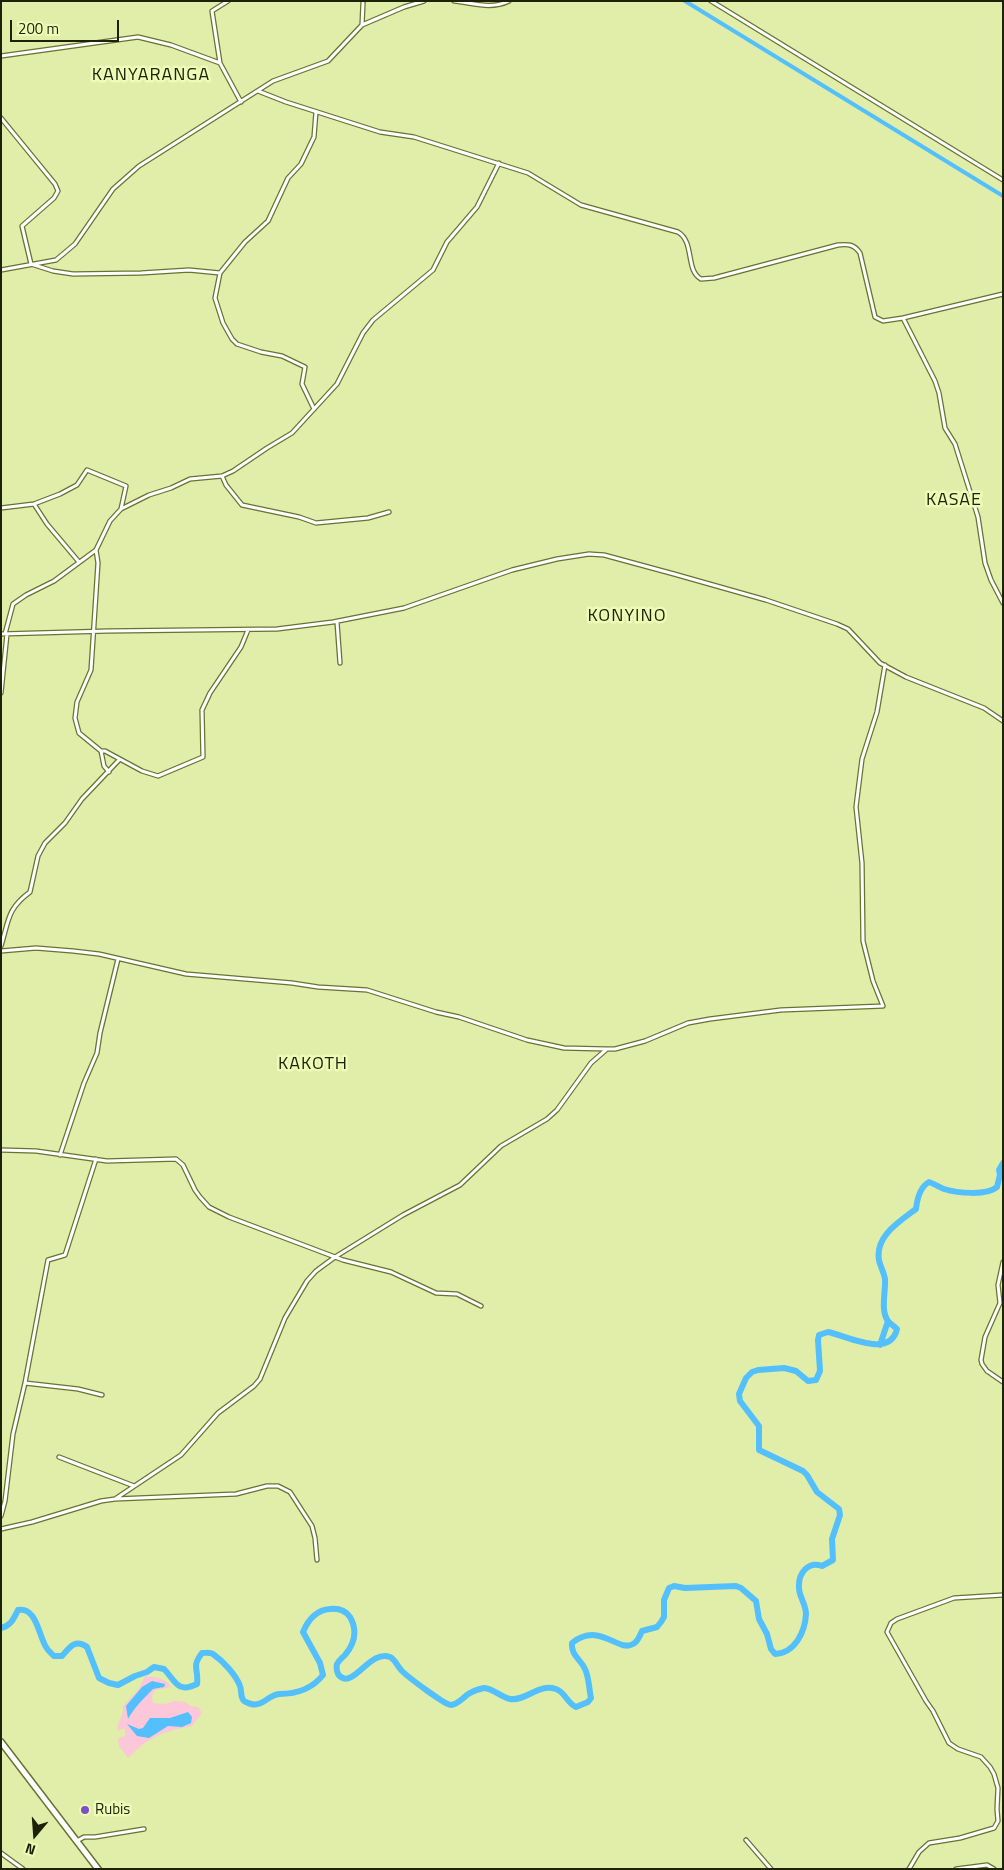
<!DOCTYPE html>
<html>
<head>
<meta charset="utf-8">
<style>
	body { margin:0 }
	#map { position:relative; width:1004px; height:1870px; overflow:hidden; background:#e0eeaa; font-family:"Titillium Web",sans-serif }
	canvas { display:block }
	.frame { position:absolute; inset:0; border:2px solid #1d2107; pointer-events:none }
	.north { position:absolute; left:10px; top:1810px; width:50px; height:50px; -webkit-text-stroke:4px #eefbb7; paint-order:stroke; rotate:198deg; font-size:14px; font-weight:700; line-height:20px; text-align:center; color:#1d2107 }
	.north::after { content:''; display:block; margin:auto; width:18px; height:22px; background:#1d2107; clip-path:polygon(50% 0,100% 100%,50% 72%,0 100%) }
	.scale { position:absolute; left:10px; top:20px; width:109px; height:22px; box-sizing:border-box; border:2px solid #1d2107; border-top:0; padding-left:6px; font-size:15px; line-height:18px; white-space:nowrap; color:#1d2107; -webkit-text-stroke:4px #eefbb7; paint-order:stroke }
</style>
</head>
<body>
<div id="map">
<canvas width="1004" height="1870"></canvas>
<div class="frame"></div>
<div class="north">N</div>
<div class="scale">200 m</div>
</div>
<script>
const ctx = document.querySelector('canvas').getContext('2d');
ctx.lineJoin = 'round';
function fill(path, color) { ctx.fillStyle = color; ctx.fill(path, 'evenodd'); }
function trace(path, color, width, dash) { ctx.strokeStyle = color; ctx.lineWidth = width; ctx.lineCap = dash ? 'butt' : 'round'; ctx.setLineDash(dash || []); ctx.stroke(path); }
function write(font, color, halo, rows, align = 'center') {
  ctx.font = font + ' "Titillium Web",sans-serif'; ctx.lineWidth = 5; ctx.setLineDash([]); ctx.textBaseline = 'middle'; ctx.strokeStyle = halo; ctx.fillStyle = color; for (const [text, x, y, turn = 0] of rows) {
    ctx.save(); ctx.translate(x, y); ctx.rotate((+turn || 0) * Math.PI / 180); ctx.textAlign = isNaN(turn) ? turn : align; if (halo) ctx.strokeText(text, 0, 0); ctx.fillText(text, 0, 0); ctx.restore();
  }
}
const green = new Path2D(`
	M 145,1676 C 155,1677 166,1678 171,1687 L 155,1690 L 152,1696 L 153,1703 L 166,1704 L 174,1701 L 185,1702 L 191,1706 L 198,1707 L 202,1713 L 192,1726 C 163,1731 149,1737 128,1758 L 119,1746 L 118,1738 L 125,1736 L 125,1729 L 117,1730 C 118,1721 124,1715 123,1706 L 138,1690 Z`);
const water = new Path2D(`
	M 152,1681 L 165,1684 L 164,1687 L 153,1689 C 144,1698 134,1708 128,1719 L 126,1706 L 142,1687 Z
	M 188,1712 L 192,1717 L 191,1723 L 182,1727 L 168,1726 L 149,1738 L 137,1736 L 127,1724 L 139,1729 L 143,1728 L 150,1718 L 170,1718 Z`);
const canal = new Path2D(`
	M 685,1 L 1003,196`);
const river = new Path2D(`
	M 880,1345 L 888,1321
	M 1,1628 C 11,1626 14,1618 18,1610 C 36,1606 39,1636 46,1647 C 48,1651 51,1653 54,1656 L 62,1656 C 69,1648 75,1638 87,1647 L 99,1678 L 109,1683 L 118,1685 L 135,1676 L 147,1672 L 154,1667 L 164,1669 C 175,1680 177,1694 197,1684 C 199,1669 191,1667 202,1653 C 206,1653 210,1652 213,1654 C 223,1661 236,1675 240,1686 C 242,1691 240,1697 244,1701 C 245,1702 249,1703 251,1704 C 263,1707 268,1695 279,1694 C 296,1694 312,1689 323,1675 L 320,1663 L 303,1632 C 308,1620 317,1610 330,1609 C 339,1608 345,1610 350,1617 C 358,1631 355,1643 345,1655 C 342,1658 339,1660 337,1664 C 336,1668 337,1675 341,1677 C 354,1687 371,1649 390,1657 C 395,1659 397,1666 402,1671 C 408,1677 445,1705 451,1705 C 459,1704 464,1696 470,1693 C 475,1690 479,1689 484,1688 C 494,1689 501,1697 510,1699 C 527,1701 538,1683 556,1689 C 565,1692 567,1703 576,1707 L 588,1702 L 591,1698 C 589,1689 589,1677 585,1669 C 580,1658 571,1656 572,1643 C 600,1621 618,1653 633,1644 C 638,1642 640,1635 642,1631 L 657,1627 L 661,1622 L 664,1617 L 664,1600 L 669,1588 L 674,1586 L 685,1588 L 736,1586 L 741,1588 L 756,1601 L 759,1619 L 767,1634 L 771,1649 L 775,1654 C 795,1653 805,1632 806,1614 C 806,1605 799,1596 799,1588 C 798,1573 808,1561 822,1566 L 833,1560 L 832,1539 L 840,1515 L 839,1509 L 817,1492 L 807,1475 L 803,1471 L 759,1450 L 759,1426 L 740,1401 L 739,1394 L 746,1378 L 752,1372 L 758,1370 L 784,1368 L 796,1371 L 808,1381 L 816,1380 L 820,1371 L 818,1340 L 819,1335 L 828,1332 C 847,1336 890,1359 897,1329 C 894,1326 890,1324 888,1321 C 880,1310 886,1291 885,1279 C 884,1272 880,1266 879,1260 C 875,1236 900,1221 916,1209 C 917,1200 920,1187 929,1182 C 935,1184 939,1187 944,1189 C 957,1193 987,1196 997,1187 L 1000,1175 L 999,1170 L 1003,1163`);
const minor = new Path2D(`
	M 228,1 L 212,11 L 220,63 L 241,102
	M 454,1 C 473,3 491,10 509,1
	M 711,1 L 1003,180
	M 362,25 L 363,3
	M 1,56 L 138,37 L 171,45 L 220,63
	M 258,91 L 286,102 L 380,132 L 414,137 L 528,173 L 581,205 L 678,232 C 695,242 685,270 701,279 L 714,278 L 838,245 C 848,244 854,244 860,253 L 875,317 L 883,321 L 903,318 L 935,381 L 939,393 L 945,428 L 955,444 L 978,517 L 985,563 L 991,580 L 1003,603
	M 1,118 L 55,184 L 58,191 L 54,198 L 22,226 L 31,264 L 53,271 L 73,274 L 141,273 L 189,270 L 220,273
	M 1,270 L 56,260 L 75,244 L 113,189 L 139,166 L 273,81 L 328,61 L 362,25 L 404,7 L 424,1
	M 903,318 L 1003,294
	M 314,409 L 302,384 L 305,367 L 282,356 L 261,352 L 237,344 L 232,339 L 223,323 L 215,298 L 220,273 L 245,242 L 268,221 L 288,178 L 301,164 L 314,137 L 316,112
	M 222,476 L 226,485 L 242,505 L 299,517 L 316,523 L 368,518 L 389,512
	M 34,504 L 47,524 L 79,562
	M 1,508 L 34,504 L 60,494 L 77,485 L 87,470 L 126,486 L 121,509
	M 96,550 L 98,563 L 91,670 L 77,702 L 75,718 L 79,733 L 101,751 L 105,751 L 142,771 L 158,776 L 203,757 L 202,710 L 210,693 L 241,647 L 248,630
	M 337,622 L 340,663
	M 1,634 L 108,631 L 277,629 L 333,622 L 404,608 L 512,570 L 557,559 L 589,554 L 604,555 L 674,574 L 766,600 L 837,624 L 848,629 L 880,663 L 906,677 L 984,708 L 1003,721
	M 5,634 L 13,604 L 26,595 L 54,581 L 96,550 L 110,521 L 121,509 L 149,495 L 171,488 L 190,479 L 222,476 L 233,471 L 267,448 L 292,433 L 337,384 L 363,333 L 373,320 L 433,270 L 447,242 L 477,207 L 499,163
	M 1,693 L 7,634
	M 101,751 L 104,766 L 109,772
	M 1,946 C 9,920 7,909 30,892 L 38,856 L 45,843 L 65,823 L 82,799 L 119,760
	M 1,951 L 36,948 L 73,951 L 99,954 L 186,974 L 292,983 L 318,987 L 367,990 L 436,1012 L 459,1017 L 527,1040 L 564,1048 L 606,1049
	M 1,1150 L 36,1151 L 107,1161 L 176,1159 L 183,1165 L 195,1190 L 200,1197 L 209,1207 L 229,1217 L 343,1260 L 391,1272 L 436,1293 L 457,1294 L 481,1306
	M 60,1155 L 84,1083 L 97,1053 L 100,1033 L 118,959
	M 1003,1262 L 998,1285 L 1000,1303 L 985,1337 L 981,1360 L 982,1364 L 987,1371 L 1003,1382
	M 25,1383 L 78,1389 L 102,1395
	M 59,1457 L 134,1486
	M 115,1499 L 236,1494 L 267,1486 L 278,1486 L 290,1492 L 312,1526 L 315,1538 L 317,1560
	M 1,1516 L 5,1501 L 13,1434 L 25,1383 L 48,1260 L 65,1255 L 96,1159
	M 1,1529 L 32,1522 L 101,1501 L 115,1499 L 181,1455 L 218,1413 L 254,1386 L 260,1379 L 285,1318 L 307,1281 L 316,1271 L 335,1257 L 403,1215 L 460,1185 L 501,1146 L 547,1119 L 557,1110 L 591,1063 L 607,1049 L 615,1049 L 645,1041 L 688,1023 L 710,1019 L 781,1010 L 883,1006 L 873,981 L 863,941 L 862,863 L 856,807 L 862,759 L 877,712 L 885,665
	M 746,1840 L 771,1869
	M 77,1841 L 84,1837 L 95,1837 L 144,1829
	M 1,1853 L 23,1869
	M 909,1869 L 919,1852 L 929,1843 L 960,1838 L 994,1828 L 998,1821 L 997,1809 L 998,1788 L 994,1774 L 990,1767 L 981,1757 L 958,1749 L 949,1743 L 933,1711 L 926,1701 L 887,1632 L 891,1623 L 897,1619 L 954,1598 L 1003,1595
	M 956,1869 L 987,1865 L 994,1869`);
const trunk = new Path2D(`
	M 1,1742 L 98,1869`);
const markers = [
	[85,1810,5,"#7c4fc8"]
];
const poiNames = [
	["Rubis",95,1810]
];
const quarterNames = [
	["KANYARANGA",151,76],
	["KASAE",954,501],
	["KONYINO",627,617],
	["KAKOTH",313,1065]
];
fill(green, '#fcc7d8');
fill(water, '#53bffd');
trace(canal, '#53bffd', 4);
trace(river, '#53bffd', 6);
trace(minor, '#687233', 5.5);
trace(trunk, '#687233', 8);
trace(minor, '#fff', 3);
trace(trunk, '#fff', 5);
for (const [x, y, r, color] of markers) { const dot = new Path2D(); dot.arc(x, y, r, 0, 2 * Math.PI); ctx.fillStyle = color; ctx.fill(dot); trace(dot, '#eefbb7', 2); }
write('15px', '#1d2107', '#eefbb7', poiNames, 'left');
ctx.letterSpacing = '1px';
write('18px', '#1d2107', '#eefbb7', quarterNames);
ctx.letterSpacing = '0px';
</script>
</body>
</html>
